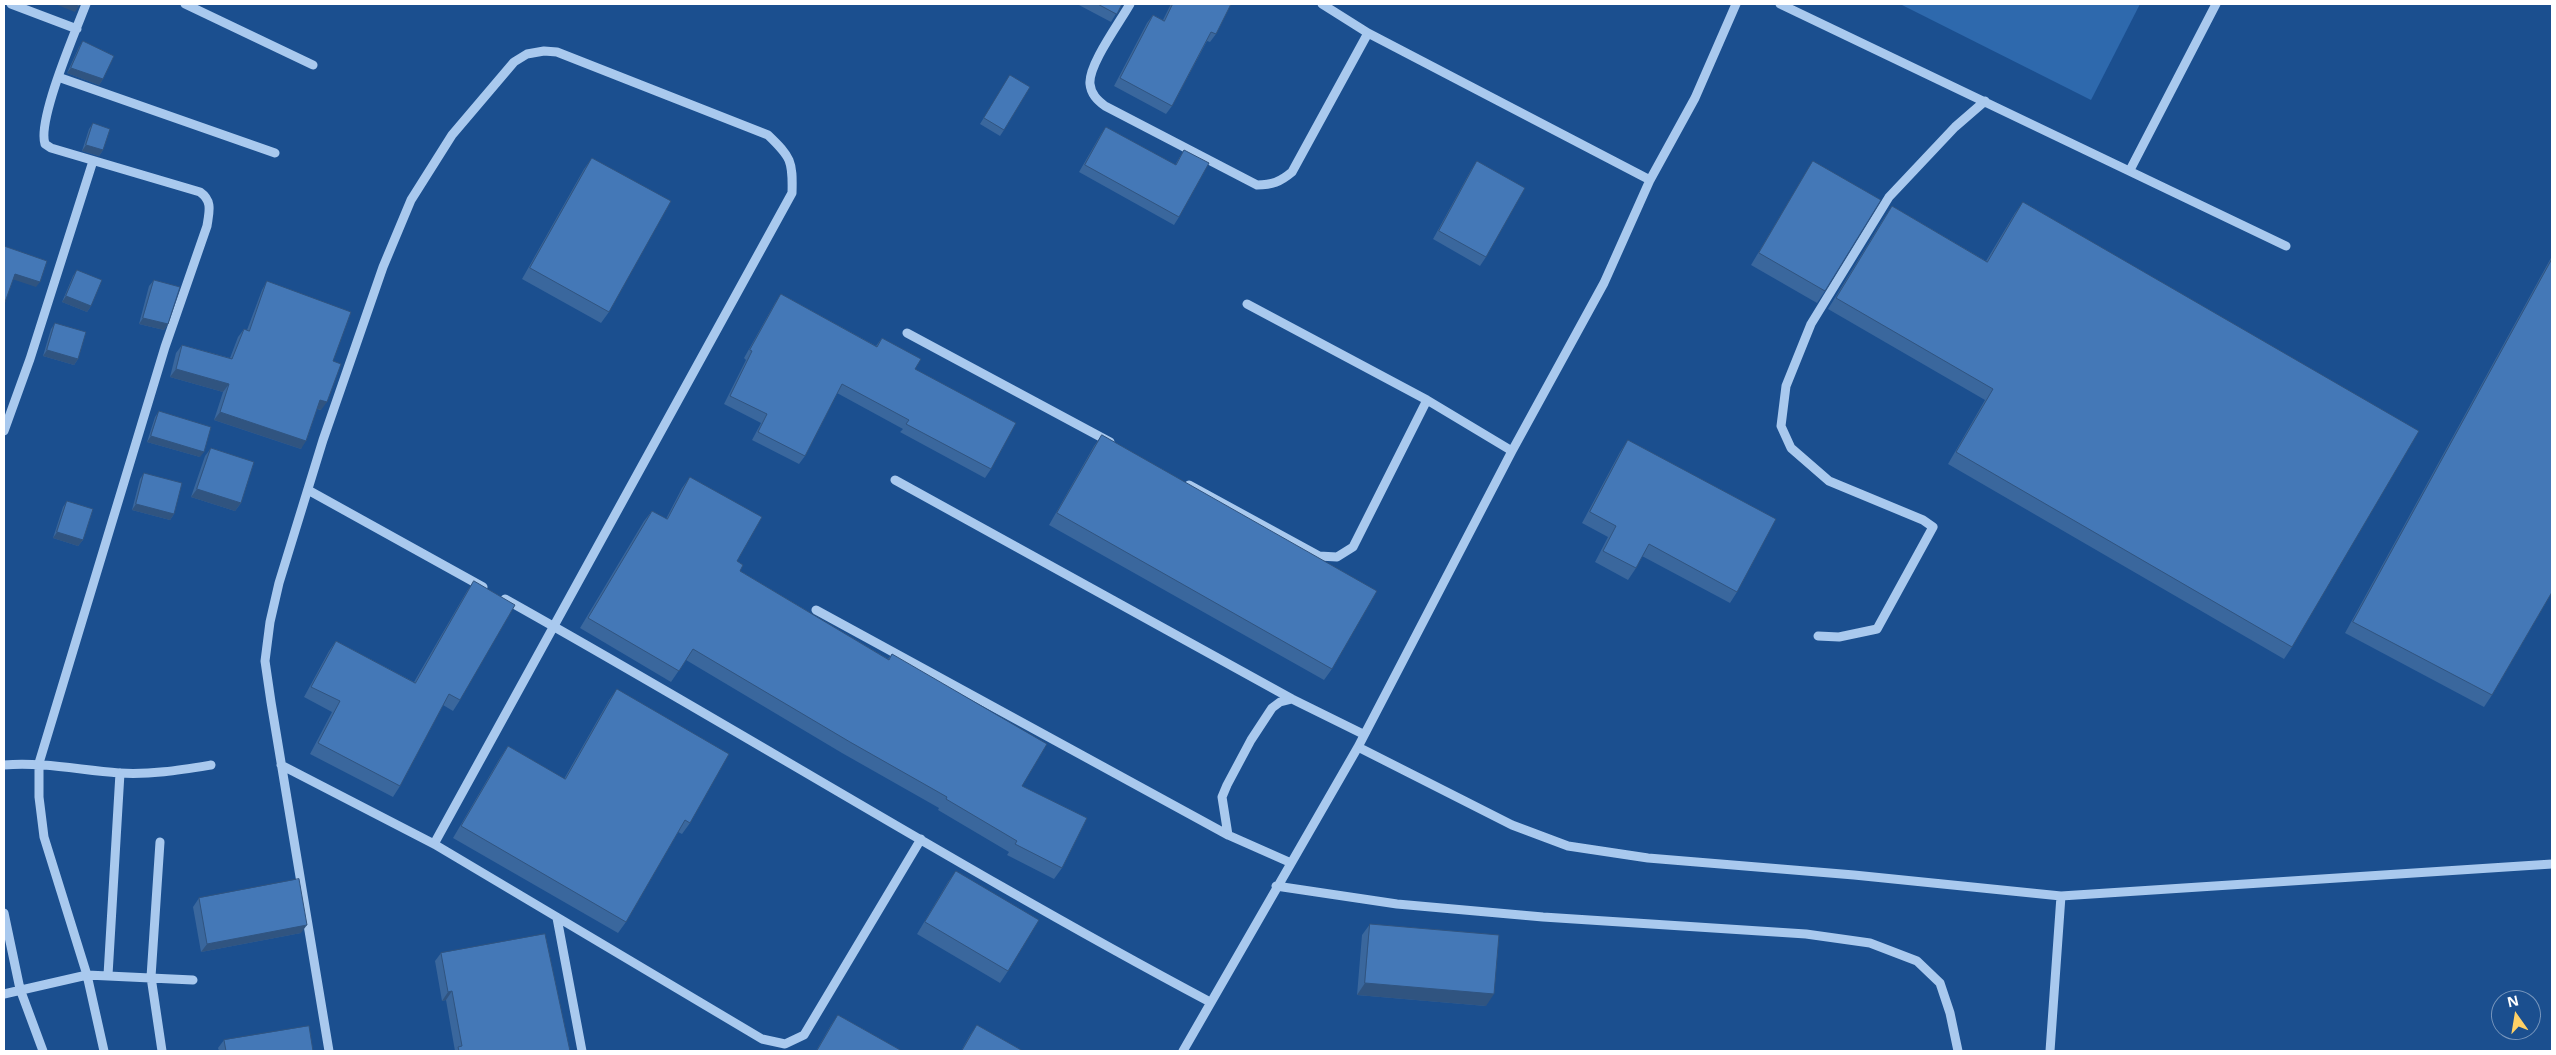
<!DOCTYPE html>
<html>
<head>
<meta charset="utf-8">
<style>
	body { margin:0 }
	#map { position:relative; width:2556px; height:1055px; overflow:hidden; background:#1b4f8f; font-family:"Noto Sans",sans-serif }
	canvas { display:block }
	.frame { position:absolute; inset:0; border:5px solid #fff; pointer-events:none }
	.north { position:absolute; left:2491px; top:990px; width:50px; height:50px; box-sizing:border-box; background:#1b4f8f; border:1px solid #7695bc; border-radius:50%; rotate:347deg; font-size:14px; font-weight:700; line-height:20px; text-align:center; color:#fff }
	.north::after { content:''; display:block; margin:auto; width:18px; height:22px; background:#ffd166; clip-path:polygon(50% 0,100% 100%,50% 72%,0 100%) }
</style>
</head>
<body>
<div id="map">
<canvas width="2556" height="1055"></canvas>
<div class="frame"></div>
<div class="north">N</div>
</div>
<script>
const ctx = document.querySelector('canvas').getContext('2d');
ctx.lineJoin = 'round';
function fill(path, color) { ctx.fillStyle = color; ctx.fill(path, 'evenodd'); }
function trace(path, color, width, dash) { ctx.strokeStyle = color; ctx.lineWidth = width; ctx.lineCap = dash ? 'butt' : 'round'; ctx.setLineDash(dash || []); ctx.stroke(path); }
const green = new Path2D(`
	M 1900,4 L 2140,4 L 2091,100 Z`);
const minor = new Path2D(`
	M 11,4 L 77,29
	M 86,4 C 76,30 37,120 45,144 L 51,148 L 200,192 C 213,201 209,212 207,226 L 165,347 L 39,763 L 39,797 L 44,837 L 87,975 L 104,1051
	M 185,4 L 313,65
	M 1130,4 C 1120,22 1088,65 1090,84 C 1091,94 1097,100 1105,106 L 1257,185 C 1272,185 1280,182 1292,172 L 1368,33
	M 1322,4 L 1368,33 L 1650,180
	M 1780,4 L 2286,246
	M 58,77 L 275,153
	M 2130,170 L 2216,4
	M 1247,304 L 1427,400 L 1512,451
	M 907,333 L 1110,442
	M 4,431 L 30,359 L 93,161
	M 895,480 L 1292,699
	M 1189,485 L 1319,556 L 1337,557 L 1353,547 L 1427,400
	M 308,490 L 483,587
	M 505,599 C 741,731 971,875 1210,1002
	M 816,610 L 1228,835
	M 1818,636 L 1839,637 L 1877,629 L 1933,527 L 1923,520 L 1829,481 L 1791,448 L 1781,426 L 1786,386 L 1811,324 L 1889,197 L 1955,127 L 1985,101
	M 1358,747 L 1512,451 L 1604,283 L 1650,180 L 1695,98 L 1736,4
	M 4,765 C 44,762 79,770 119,773 C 150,775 180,770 211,765
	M 281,765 L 434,844 L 762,1039 L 785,1044 L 804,1035 L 921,839
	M 160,842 L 151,977 L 162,1051
	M 1289,862 L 1228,835 L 1222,797 L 1227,785 L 1251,740 L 1272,708 L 1280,702 L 1292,699 L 1363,734
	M 1276,886 L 1397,904 L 1543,917 L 1806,934 L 1870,943 L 1917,961 L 1940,983 L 1950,1013 L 1958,1051
	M 4,913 L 20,989 L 43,1051
	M 557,918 L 582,1051
	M 108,975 L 120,773
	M 4,994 L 87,975 L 193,980
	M 329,1051 L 271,702 L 265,661 L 270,622 L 279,583 L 323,440 L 383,267 L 411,200 L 452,135 L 514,62 L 527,54 L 544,51 L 557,52 L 768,135 C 791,157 793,161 792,193 L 434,844
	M 1183,1051 L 1358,747 L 1512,825 L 1568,846 L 1648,858 L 1854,875 L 2061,896 L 2552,864
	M 2050,1051 L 2061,896`);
const wall = new Path2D(`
	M 1077,4 L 1122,4 L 1111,22 Z
	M 1171,4 L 1231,4 L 1216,34 L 1210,42 L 1207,41 L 1172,106 L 1166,114 L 1114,86 L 1147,23 L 1153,15 L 1163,20 Z
	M 83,41 L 103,79 L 99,85 L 67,73 L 79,47 Z
	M 1010,75 L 1004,130 L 1000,136 L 980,124 Z
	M 93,123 L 103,150 L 99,156 L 82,151 L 89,129 Z
	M 1106,127 L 1175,165 L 1184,150 L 1179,217 L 1174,225 L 1079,172 L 1101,134 Z
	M 592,158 L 609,312 L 601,323 L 522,279 L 584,169 Z
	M 1477,161 L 1486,257 L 1480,266 L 1433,239 L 1471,170 Z
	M 1813,161 L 1825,291 L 1817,303 L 1751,265 L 1806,172 Z
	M 2023,202 L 2292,647 L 2284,659 L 1948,464 L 1985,400 L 1828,309 L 1884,218 L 1892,206 L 1986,261 L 2015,213 Z
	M 2552,256 L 2552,592 L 2492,695 L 2484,707 L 2345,633 Z
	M 77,270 L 91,306 L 87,312 L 62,302 L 73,276 Z
	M 154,280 L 168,324 L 164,330 L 139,324 L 149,286 Z
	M 267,281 L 333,361 L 321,410 L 317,409 L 301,449 L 214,420 L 223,392 L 170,377 L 176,353 L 182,345 L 230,358 L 238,337 L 244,329 L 247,330 L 262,290 Z
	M 781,294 L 876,346 L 882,338 L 915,369 L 991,469 L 985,478 L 900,432 L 903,429 L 837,393 L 805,456 L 799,464 L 752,440 L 761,423 L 724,404 L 746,360 L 744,358 L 775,303 Z
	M 55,323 L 78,359 L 74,365 L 43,356 L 51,329 Z
	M 159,411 L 200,457 L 147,442 L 155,417 Z
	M 1102,435 L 1332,669 L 1324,680 L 1049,525 L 1094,446 Z
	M 1628,440 L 1737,592 L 1730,603 L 1642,556 L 1636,568 L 1628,580 L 1595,562 L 1608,537 L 1582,523 L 1620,452 Z
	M 211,448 L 241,503 L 235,511 L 191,497 L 205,456 Z
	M 144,473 L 174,514 L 170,520 L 132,510 L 140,479 Z
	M 690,477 L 737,561 L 740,571 L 888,659 L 892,654 L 1022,786 L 1062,868 L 1054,879 L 1007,855 L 1009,852 L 938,810 L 939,808 L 842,753 L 686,660 L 671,682 L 580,628 L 644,521 L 652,511 L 666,519 L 682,488 Z
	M 67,501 L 83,540 L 78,546 L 53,538 L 63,507 Z
	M 474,581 L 460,700 L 453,711 L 443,705 L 400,786 L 393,797 L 310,754 L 332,712 L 304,697 L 329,651 L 336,641 L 414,682 L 467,591 Z
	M 617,689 L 690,823 L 682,834 L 678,832 L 626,922 L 618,933 L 453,838 L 500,758 L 508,746 L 564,779 L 609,700 Z
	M 956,871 L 1008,971 L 1000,983 L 917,934 L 948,882 Z
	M 199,898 L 301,933 L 201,952 L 193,907 Z
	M 1370,924 L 1486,1006 L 1357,995 L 1362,935 Z
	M 441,953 L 570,1051 L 455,1051 L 446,1000 L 442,1001 L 435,961 Z
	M 838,1015 L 902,1051 L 816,1051 L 831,1025 Z
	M 977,1025 L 1023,1051 L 961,1051 L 970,1035 Z
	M 224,1040 L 313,1051 L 219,1051 L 218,1048 Z`);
const shadedWall = new Path2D(`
	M 55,4 L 73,4 L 79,6 L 75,12 Z
	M 71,68 L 103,79 L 99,85 L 67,73 Z
	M 86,145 L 103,150 L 99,156 L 82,151 Z
	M 15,274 L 40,282 L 36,287 L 12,279 Z
	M 66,296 L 91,306 L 87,312 L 62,302 Z
	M 143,318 L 168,324 L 164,330 L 139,324 Z
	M 47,350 L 78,359 L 74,365 L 43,356 Z
	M 176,369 L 229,384 L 223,392 L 170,377 Z
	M 320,400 L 327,402 L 321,410 L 315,408 Z
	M 220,412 L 306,441 L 301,449 L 214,420 Z
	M 151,436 L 204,452 L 200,457 L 147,442 Z
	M 197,489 L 241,503 L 235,511 L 191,497 Z
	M 136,504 L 174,514 L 170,520 L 132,510 Z
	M 57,532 L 83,540 L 78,546 L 53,538 Z
	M 307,925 L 301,933 L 201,952 L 207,944 Z
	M 1365,983 L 1494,994 L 1486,1006 L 1357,995 Z
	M 452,991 L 446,1000 L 442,1001 L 448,992 Z`);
const building = new Path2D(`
	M 73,4 L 80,4 L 79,6 Z
	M 1098,4 L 1122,4 L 1117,14 Z
	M 1173,4 L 1231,4 L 1216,34 L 1211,32 L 1172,106 L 1120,78 L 1153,15 L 1164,21 Z
	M 83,41 L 114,56 L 103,79 L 71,68 Z
	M 1010,75 L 1030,87 L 1004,130 L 984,118 Z
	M 93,123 L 110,129 L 103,150 L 86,145 Z
	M 1106,127 L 1176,165 L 1184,150 L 1209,163 L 1179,217 L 1085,165 Z
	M 592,158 L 671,201 L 609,312 L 530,268 Z
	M 1477,161 L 1525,188 L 1486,257 L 1439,231 Z
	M 1813,161 L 1881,200 L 1825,291 L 1759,253 Z
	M 2023,202 L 2419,431 L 2292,647 L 1956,452 L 1993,389 L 1836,298 L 1892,206 L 1987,262 Z
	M 4,246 L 47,261 L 40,282 L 15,274 L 4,305 Z
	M 2552,259 L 2552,592 L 2492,695 L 2353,622 Z
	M 77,270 L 102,280 L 91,306 L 66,296 Z
	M 154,280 L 180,287 L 168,324 L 143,318 Z
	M 267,281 L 351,312 L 333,361 L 341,364 L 327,402 L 320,400 L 306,441 L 220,412 L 229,384 L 176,369 L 182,345 L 232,359 L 244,329 L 249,331 Z
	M 781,294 L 877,347 L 882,338 L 921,359 L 915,369 L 1016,423 L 991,469 L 906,424 L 909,420 L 842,384 L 805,456 L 758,432 L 767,414 L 730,396 L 752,351 L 750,350 Z
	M 55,323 L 86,332 L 78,359 L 47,350 Z
	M 159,411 L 211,427 L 204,452 L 151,436 Z
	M 1102,435 L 1377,591 L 1332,669 L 1057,513 Z
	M 1628,440 L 1776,519 L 1737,592 L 1649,544 L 1636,568 L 1603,551 L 1616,526 L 1590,512 Z
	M 211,448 L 254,462 L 241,503 L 197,489 Z
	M 144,473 L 182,483 L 174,514 L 136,504 Z
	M 690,477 L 762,517 L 737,561 L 743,565 L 740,571 L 889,660 L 892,654 L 1047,744 L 1022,786 L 1087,818 L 1062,868 L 1015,844 L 1017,841 L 946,799 L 947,797 L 850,742 L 693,649 L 679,671 L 588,618 L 652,511 L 667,519 Z
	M 67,501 L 93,509 L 83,540 L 57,532 Z
	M 474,581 L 515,605 L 460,700 L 449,694 L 400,786 L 318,743 L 340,701 L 311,687 L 336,641 L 415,683 Z
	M 617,689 L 729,754 L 690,823 L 685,820 L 626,922 L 461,826 L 508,746 L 565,779 Z
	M 956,871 L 1039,920 L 1008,971 L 925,922 Z
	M 299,879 L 307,925 L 207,944 L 199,898 Z
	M 1370,924 L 1499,935 L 1494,994 L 1365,983 Z
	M 545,934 L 570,1051 L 459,1051 L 458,1047 L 462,1046 L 452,991 L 448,992 L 441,953 Z
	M 838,1015 L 902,1051 L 817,1051 Z
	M 977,1025 L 1023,1051 L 962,1051 Z
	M 309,1026 L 313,1051 L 226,1051 L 224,1040 Z`);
fill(green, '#2e69ad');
trace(minor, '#a9c9ee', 9);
fill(wall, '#3a679d');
fill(shadedWall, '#305480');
fill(building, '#4478b7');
trace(building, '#305480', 1);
</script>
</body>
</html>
